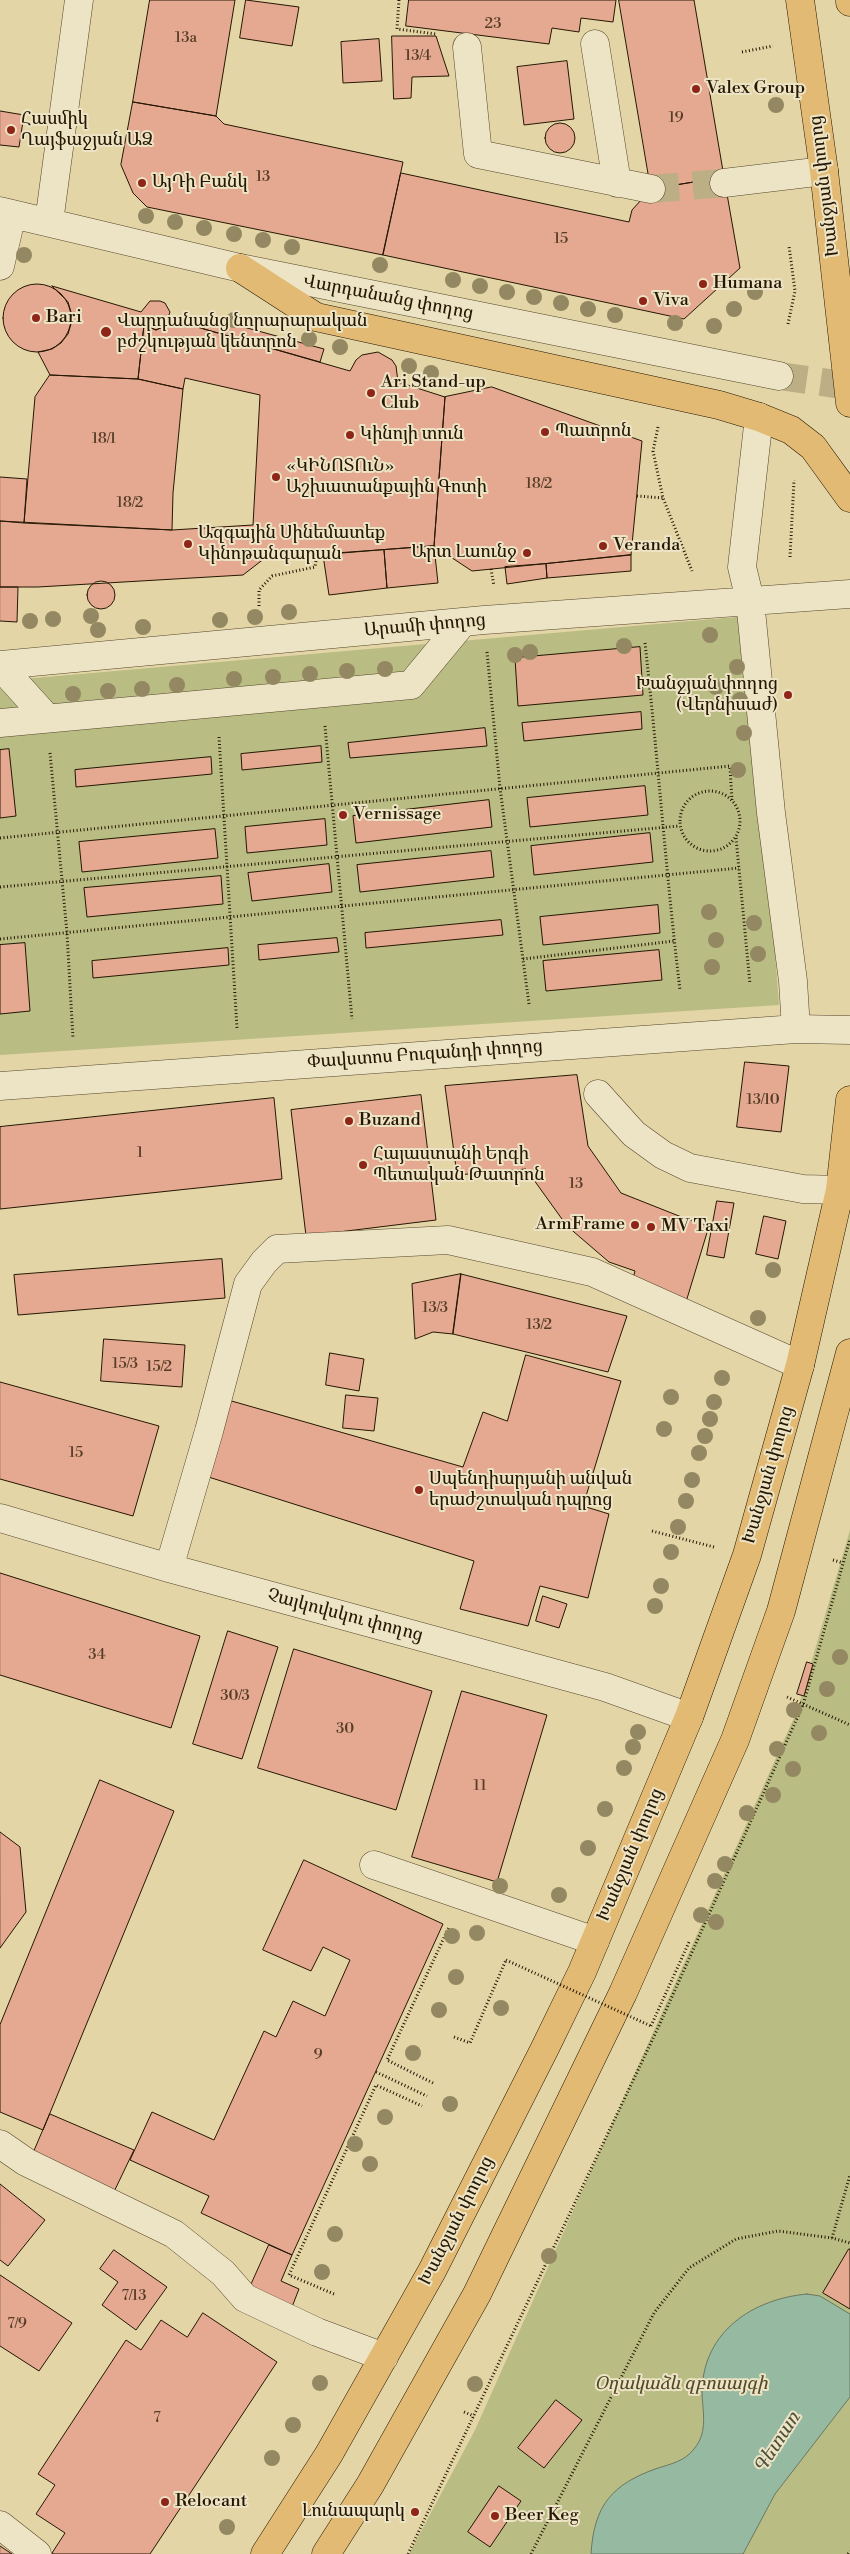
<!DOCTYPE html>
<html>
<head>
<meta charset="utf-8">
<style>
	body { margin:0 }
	canvas { display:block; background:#e3d5a6 }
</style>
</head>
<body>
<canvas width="850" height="2554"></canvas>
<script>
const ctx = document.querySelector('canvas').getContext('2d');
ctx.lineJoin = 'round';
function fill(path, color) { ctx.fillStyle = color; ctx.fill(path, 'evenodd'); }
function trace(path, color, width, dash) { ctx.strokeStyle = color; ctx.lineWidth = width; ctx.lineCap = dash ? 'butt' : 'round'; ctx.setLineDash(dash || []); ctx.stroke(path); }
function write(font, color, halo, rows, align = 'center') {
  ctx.font = font + ' "Libre Bodoni","Noto Serif Armenian",serif'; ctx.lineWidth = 4; ctx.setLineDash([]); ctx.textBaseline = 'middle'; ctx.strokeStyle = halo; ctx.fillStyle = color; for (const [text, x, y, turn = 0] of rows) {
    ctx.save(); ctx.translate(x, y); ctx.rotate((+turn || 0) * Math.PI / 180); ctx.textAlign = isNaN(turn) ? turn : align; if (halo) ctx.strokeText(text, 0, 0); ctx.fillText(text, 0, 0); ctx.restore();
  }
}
const green = new Path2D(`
	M 749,616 L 779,1005 L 0,1055 L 0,681 Z
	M 850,1530 L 850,2554 L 409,2554 L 475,2430 L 797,1711 Z`);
const water = new Path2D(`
	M 807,2294 L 820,2296 L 850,2314 L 850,2397 L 775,2494 L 743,2554 L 591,2554 C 594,2505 612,2484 658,2468 C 671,2464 685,2461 694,2449 C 709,2431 702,2411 702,2390 C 704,2331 753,2299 807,2294 Z`);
const building = new Path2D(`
	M 150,0 L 235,0 L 216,116 L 133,102 Z
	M 246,0 L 299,7 L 292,46 L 240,38 Z
	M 409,0 L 616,0 L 613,22 L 581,18 L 579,32 L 552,28 L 549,44 L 406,26 Z
	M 619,0 L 694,0 L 724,177 L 651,189 Z
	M 392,36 L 436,36 L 449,76 L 412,77 L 411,98 L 394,99 Z
	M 379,39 L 382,81 L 343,83 L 341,42 Z
	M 567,61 L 574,119 L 524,125 L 517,67 Z
	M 133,102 L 216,116 L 224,124 L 403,162 L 383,255 L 147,207 L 133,193 L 121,165 Z
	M 0,111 L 24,115 L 19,147 L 0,145 Z
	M545 138a15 15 0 1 1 30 0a15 15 0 1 1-30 0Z
	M 401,173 L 629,222 L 632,210 L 651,189 L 724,177 L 740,268 L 684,319 L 383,255 Z
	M3 318a34 34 0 1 1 68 0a34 34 0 1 1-68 0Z
	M 52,286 L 141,312 L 150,301 L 160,301 L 165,303 L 170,312 L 165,326 L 156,330 L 144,325 L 138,379 L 50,375 L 38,352 L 52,349 L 61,343 L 68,334 L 71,324 L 71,312 L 68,302 Z
	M 207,317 L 324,349 L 320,362 L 204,329 Z
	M 169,319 L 350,371 L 356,360 L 362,355 L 378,352 L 392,360 L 396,366 L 398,382 L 445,397 L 434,546 L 265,558 L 243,575 L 38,587 L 0,587 L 0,521 L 172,530 L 253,525 L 260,395 L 185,378 L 183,389 L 138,379 L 144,325 L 156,330 L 165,326 Z
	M 50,375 L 138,379 L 183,389 L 173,493 L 172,530 L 24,523 L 35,397 Z
	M 492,387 L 642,441 L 631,555 L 472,571 L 434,546 L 445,397 Z
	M 0,477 L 27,479 L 24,523 L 0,521 Z
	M 434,546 L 438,583 L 387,588 L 384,550 Z
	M 384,550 L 387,588 L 329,595 L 323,555 Z
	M 631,555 L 631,571 L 547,578 L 546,564 Z
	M 546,564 L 547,578 L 507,584 L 505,567 Z
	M87 595a14 14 0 1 1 28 0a14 14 0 1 1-28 0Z
	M 0,587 L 18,587 L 17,622 L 0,621 Z
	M 640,647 L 643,695 L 518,706 L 515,658 Z
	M 641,712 L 642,729 L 524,741 L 522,723 Z
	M 485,728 L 487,746 L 350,758 L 348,743 Z
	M 321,746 L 322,762 L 242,770 L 241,754 Z
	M 9,749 L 16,816 L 0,818 L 0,750 Z
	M 211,757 L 212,774 L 76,787 L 75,770 Z
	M 645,786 L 648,815 L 530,827 L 527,798 Z
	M 489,800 L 492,827 L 356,843 L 353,816 Z
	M 325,819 L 327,845 L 247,853 L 245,827 Z
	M 215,829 L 218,858 L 82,872 L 79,842 Z
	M 650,833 L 653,862 L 534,875 L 531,846 Z
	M 491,851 L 494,877 L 360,892 L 357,865 Z
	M 329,864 L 332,892 L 252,901 L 248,873 Z
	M 221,876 L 223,904 L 87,917 L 84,888 Z
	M 658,905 L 660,933 L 543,945 L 540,917 Z
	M 501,920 L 503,935 L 366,948 L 365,933 Z
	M 337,938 L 339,952 L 259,960 L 258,945 Z
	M 25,943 L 30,1011 L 0,1014 L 0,945 Z
	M 228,948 L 229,965 L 93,978 L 92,961 Z
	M 659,950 L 662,980 L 546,991 L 543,961 Z
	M 745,1062 L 789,1066 L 781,1132 L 737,1127 Z
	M 577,1075 L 588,1146 L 621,1193 L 679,1216 L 709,1226 L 686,1302 L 631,1286 L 635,1271 L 609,1262 L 567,1226 L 526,1169 L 457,1175 L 445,1086 Z
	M 421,1095 L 436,1220 L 306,1236 L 291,1110 Z
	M 274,1098 L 282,1179 L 0,1209 L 0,1127 Z
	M 717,1201 L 734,1203 L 724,1258 L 707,1255 Z
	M 764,1216 L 786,1221 L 778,1259 L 756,1254 Z
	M 222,1259 L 225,1298 L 18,1315 L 14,1275 Z
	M 461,1274 L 627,1316 L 608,1372 L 453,1334 Z
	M 461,1274 L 453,1334 L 433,1332 L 415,1339 L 412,1284 Z
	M 104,1339 L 185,1345 L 182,1387 L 101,1381 Z
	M 330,1353 L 364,1359 L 359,1391 L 326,1385 Z
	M 526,1355 L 621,1381 L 583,1506 L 609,1514 L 588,1598 L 540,1586 L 528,1626 L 460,1609 L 474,1561 L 199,1474 L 221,1398 L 463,1467 L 483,1412 L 507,1421 Z
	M 0,1382 L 159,1426 L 133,1516 L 0,1479 Z
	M 346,1395 L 378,1398 L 374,1431 L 343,1428 Z
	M 0,1573 L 200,1636 L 171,1728 L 0,1675 Z
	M 543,1596 L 567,1604 L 559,1628 L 536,1621 Z
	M 228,1631 L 278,1647 L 242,1759 L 193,1744 Z
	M 294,1649 L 432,1691 L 396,1810 L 258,1768 Z
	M 807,1662 L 813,1664 L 804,1696 L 797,1694 Z
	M 462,1691 L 547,1715 L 497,1882 L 412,1857 Z
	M 100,1780 L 174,1811 L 43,2130 L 0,2112 L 0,2025 Z
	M 0,1832 L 20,1847 L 26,1912 L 0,1948 Z
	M 304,1860 L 443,1924 L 292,2255 L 201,2213 L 209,2196 L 130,2160 L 152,2112 L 214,2140 L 264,2031 L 276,2037 L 293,2001 L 325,2016 L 350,1960 L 323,1947 L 311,1971 L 263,1950 Z
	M 50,2114 L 134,2150 L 111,2198 L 30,2161 Z
	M 0,2184 L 45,2220 L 8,2266 L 0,2260 Z
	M 269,2245 L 292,2255 L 281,2281 L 299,2289 L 290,2312 L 247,2294 Z
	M 849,2249 L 850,2249 L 850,2309 L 823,2293 Z
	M 114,2250 L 167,2287 L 136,2330 L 102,2305 L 118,2282 L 100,2269 Z
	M 0,2275 L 72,2323 L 39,2371 L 0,2346 Z
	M 203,2313 L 277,2362 L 150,2554 L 54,2554 L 52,2553 L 65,2533 L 36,2514 L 55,2485 L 38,2474 L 126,2340 L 141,2350 L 161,2320 L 187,2337 Z
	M 556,2400 L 582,2420 L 544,2468 L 518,2448 Z
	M 499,2486 L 521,2501 L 490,2547 L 468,2532 Z
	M 0,2546 L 12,2554 L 0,2554 Z`);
const minorTunnel = new Path2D(`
	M 651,189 L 724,183
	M 779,376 L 850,386`);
const path = new Path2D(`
	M 399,0 L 397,29 L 436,34
	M 742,52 L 773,46
	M 788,324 L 795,291 L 789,246
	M 658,427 L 653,451 L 663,498 L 692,571
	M 637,496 L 663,498
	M 790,557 L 794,480
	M 491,569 L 494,586
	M 259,606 L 259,590 L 272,576 L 315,567 L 317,555
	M 645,643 C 658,759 666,874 680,990
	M 487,652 L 500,788 L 529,1004
	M 325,726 L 352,1019
	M 219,737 L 237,1028
	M 50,753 L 67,933 L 73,1039
	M 730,768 L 732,800
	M680 821a30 30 0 1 1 60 0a30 30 0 1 1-60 0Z
	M 0,838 L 730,766
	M 736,838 L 750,984
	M 0,887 L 679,826
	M 0,939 L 739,868
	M 523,959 L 674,941
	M 652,1531 L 714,1547
	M 833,1560 L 843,1563
	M 787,1697 L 850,1725
	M 651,2026 L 690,1940
	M 454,2037 L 470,2043 L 506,1960
	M 376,2072 L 427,2096
	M 433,2083 L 387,2060 L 449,1927
	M 832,2238 L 850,2175
	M 334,2294 L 289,2275 L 376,2085 L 422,2106
	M 464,2412 L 474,2416
	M 408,2554 L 657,2030 L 803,1705 L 850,1539
	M 531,2554 L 654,2313 L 689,2268 L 736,2239 L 778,2231 L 832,2238 L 850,2243
	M 848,2554 L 850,2551`);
const minor = new Path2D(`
	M 595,44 L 617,183
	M 467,47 L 478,154 L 651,189
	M 724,183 L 824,171
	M 0,211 L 240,268 L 779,376
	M 49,222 L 79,0
	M 0,266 L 12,214
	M 759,417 L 742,567 L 750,600 L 771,813 L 793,981 L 796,1029
	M 0,665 L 484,620 L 850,594
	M 0,666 L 47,718
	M 0,723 L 411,685 L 463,622
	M 0,1086 L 796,1029 L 850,1030
	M 598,1094 L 634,1134 L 663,1155 L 690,1168 L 803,1189 L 840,1190
	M 0,1518 L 169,1568 L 605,1687 L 689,1717
	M 169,1568 L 209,1431 L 248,1284 L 264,1262 L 277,1249 L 448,1240 L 592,1272 L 800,1365
	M 374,1865 L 595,1941
	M 0,2144 L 26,2162 L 174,2234 L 223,2273 L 245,2298 L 317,2332 L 384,2357
	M 0,2525 L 37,2554`);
const major = new Path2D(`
	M 800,0 L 824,171 L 850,403
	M 850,0 L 850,2
	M 240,268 L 316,317 L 719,405 L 759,417 L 791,430 L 813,447 L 850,498
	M 265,2554 L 329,2454 L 432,2271 L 545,2048 L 582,1972 L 689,1717 L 747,1555 L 800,1365 L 840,1190 L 850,1100
	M 326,2554 L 370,2485 L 477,2294 L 623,1993 L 735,1740 L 781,1611 L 850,1353`);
const pathBridge = new Path2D(`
	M 506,1960 L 651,2026`);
const trees = [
	[776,105],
	[146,216],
	[175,222],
	[204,228],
	[234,234],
	[263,240],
	[292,247],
	[24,255],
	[380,265],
	[453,280],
	[480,286],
	[507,292],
	[755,292],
	[534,297],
	[561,303],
	[588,309],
	[734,309],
	[615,315],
	[234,320],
	[675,323],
	[714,326],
	[309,339],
	[340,347],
	[409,366],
	[431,373],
	[289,612],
	[91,616],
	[255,617],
	[53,619],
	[220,620],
	[30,621],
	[143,627],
	[98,630],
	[710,635],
	[624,646],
	[530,652],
	[515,655],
	[737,667],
	[385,669],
	[347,671],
	[310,674],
	[273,677],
	[234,679],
	[177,685],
	[716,687],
	[142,689],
	[108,691],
	[73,694],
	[740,700],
	[744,733],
	[738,770],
	[709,912],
	[754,923],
	[716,940],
	[758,954],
	[712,967],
	[773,1270],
	[758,1318],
	[722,1378],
	[671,1397],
	[714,1402],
	[710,1419],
	[664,1429],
	[705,1436],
	[699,1453],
	[692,1480],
	[686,1501],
	[678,1527],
	[671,1552],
	[661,1586],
	[655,1606],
	[840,1657],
	[827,1689],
	[794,1710],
	[638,1732],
	[819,1733],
	[633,1747],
	[777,1749],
	[624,1768],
	[793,1769],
	[773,1795],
	[605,1809],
	[747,1813],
	[588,1848],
	[725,1864],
	[715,1881],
	[500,1886],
	[559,1895],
	[701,1915],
	[716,1922],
	[477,1933],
	[452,1936],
	[456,1977],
	[501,2008],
	[439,2010],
	[413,2053],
	[450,2104],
	[385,2117],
	[355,2144],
	[370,2164],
	[335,2234],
	[549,2256],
	[322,2272],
	[320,2383],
	[475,2384],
	[293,2425],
	[272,2458],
	[227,2527]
];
const markers = [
	[696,89,5,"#8f2418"],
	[11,130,5,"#8f2418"],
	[142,183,5,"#8f2418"],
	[703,284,5,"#8f2418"],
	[643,301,5,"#8f2418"],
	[36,318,5,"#8f2418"],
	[106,332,6,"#8f2418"],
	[371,393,5,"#8f2418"],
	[545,432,5,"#8f2418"],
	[350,435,5,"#8f2418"],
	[276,477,5,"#8f2418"],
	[188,544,5,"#8f2418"],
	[603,546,5,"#8f2418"],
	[527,553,5,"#8f2418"],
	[788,695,5,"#8f2418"],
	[343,815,5,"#8f2418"],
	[349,1121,5,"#8f2418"],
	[363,1165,5,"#8f2418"],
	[635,1225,5,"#8f2418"],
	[651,1227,5,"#8f2418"],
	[419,1490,5,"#8f2418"],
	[165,2502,5,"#8f2418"],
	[415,2512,5,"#8f2418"],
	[495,2516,5,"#8f2418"]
];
const numberNames = [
	["23",493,24],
	["13a",186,38],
	["13/4",418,56],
	["19",676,118],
	["13",263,177],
	["15",561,239],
	["18/1",104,439],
	["18/2",539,484],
	["18/2",130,503],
	["13/10",763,1100],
	["1",140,1153],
	["13",576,1184],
	["13/3",435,1308],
	["13/2",539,1325],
	["15/3",125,1364],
	["15/2",159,1367],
	["15",76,1453],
	["34",97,1655],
	["30/3",235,1696],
	["30",345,1729],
	["11",480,1786],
	["9",318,2055],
	["7/13",134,2296],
	["7/9",17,2324],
	["7",157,2418]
];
const poiNames = [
	["Valex Group",706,89],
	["Հասմիկ",21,120],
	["Ղայֆաջյան ԱՁ",21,141],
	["ԱյԴի Բանկ",152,183],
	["Humana",713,284],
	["Viva",653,301],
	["Bari",46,318],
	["Վարդանանց նորարարական",117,322],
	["բժշկության կենտրոն",117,343],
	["Ari Stand-up",381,383],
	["Club",381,404],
	["Պատրոն",555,432],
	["Կինոյի տուն",360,435],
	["«ԿԻՆՈՏՈւՆ»",286,467],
	["Աշխատանքային Գոտի",286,488],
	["Ազգային Սինեմատեք",198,534],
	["Կինոթանգարան",198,555],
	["Veranda",613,546],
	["Արտ Լաունջ",517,553,"right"],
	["Խանջյան փողոց",778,685,"right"],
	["(Վերնիսաժ)",778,706,"right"],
	["Vernissage",353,815],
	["Buzand",359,1121],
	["Հայաստանի Երգի",373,1155],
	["Պետական Թատրոն",373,1176],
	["ArmFrame",625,1225,"right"],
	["MV Taxi",661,1227],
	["Սպենդիարյանի անվան",429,1480],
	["երաժշտական դպրոց",429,1501],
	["Relocant",175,2502],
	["Լունապարկ",405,2512,"right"],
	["Beer Keg",505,2516]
];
const streetNames = [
	["Խանջյան փողոց",825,186,-97],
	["Վարդանանց փողոց",388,298,11],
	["Արամի փողոց",425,626,-5],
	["Փավստոս Բուզանդի փողոց",425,1055,-4],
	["Խանջյան փողոց",769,1475,-74],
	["Չայկովսկու փողոց",345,1616,15],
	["Խանջյան փողոց",631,1855,-67],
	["Խանջյան փողոց",457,2221,-63]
];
const parkNames = [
	["Օղակաձև զբոսայգի",681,2385]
];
const waterNames = [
	["Գետառ",778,2443,-57]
];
fill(green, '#b9bc83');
fill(water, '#96b9a2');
trace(water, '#697862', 1);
fill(building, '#e4a990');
trace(building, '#261703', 1);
trace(minorTunnel, '#bdaf85', 28, [28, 14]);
trace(minor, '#55462c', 29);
trace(major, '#261703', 29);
trace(path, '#261703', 3, [1, 2.5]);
trace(minor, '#ede4c5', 28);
trace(major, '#e2ba73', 28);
trace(pathBridge, '#261703', 3, [1, 2.5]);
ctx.fillStyle = '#938861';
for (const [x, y] of trees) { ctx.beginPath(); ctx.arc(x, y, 8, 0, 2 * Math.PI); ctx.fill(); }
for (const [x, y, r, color] of markers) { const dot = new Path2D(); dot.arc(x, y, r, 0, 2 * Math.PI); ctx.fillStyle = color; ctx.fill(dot); trace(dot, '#ede4c5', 2); }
write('15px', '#563c26', null, numberNames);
write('18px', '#261703', '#ede4c5', poiNames, 'left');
write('18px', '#261703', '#ede4c5', streetNames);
write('italic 18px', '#524929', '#ede4c5', parkNames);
write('italic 19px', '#4d503b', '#ede4c5', waterNames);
</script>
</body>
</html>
